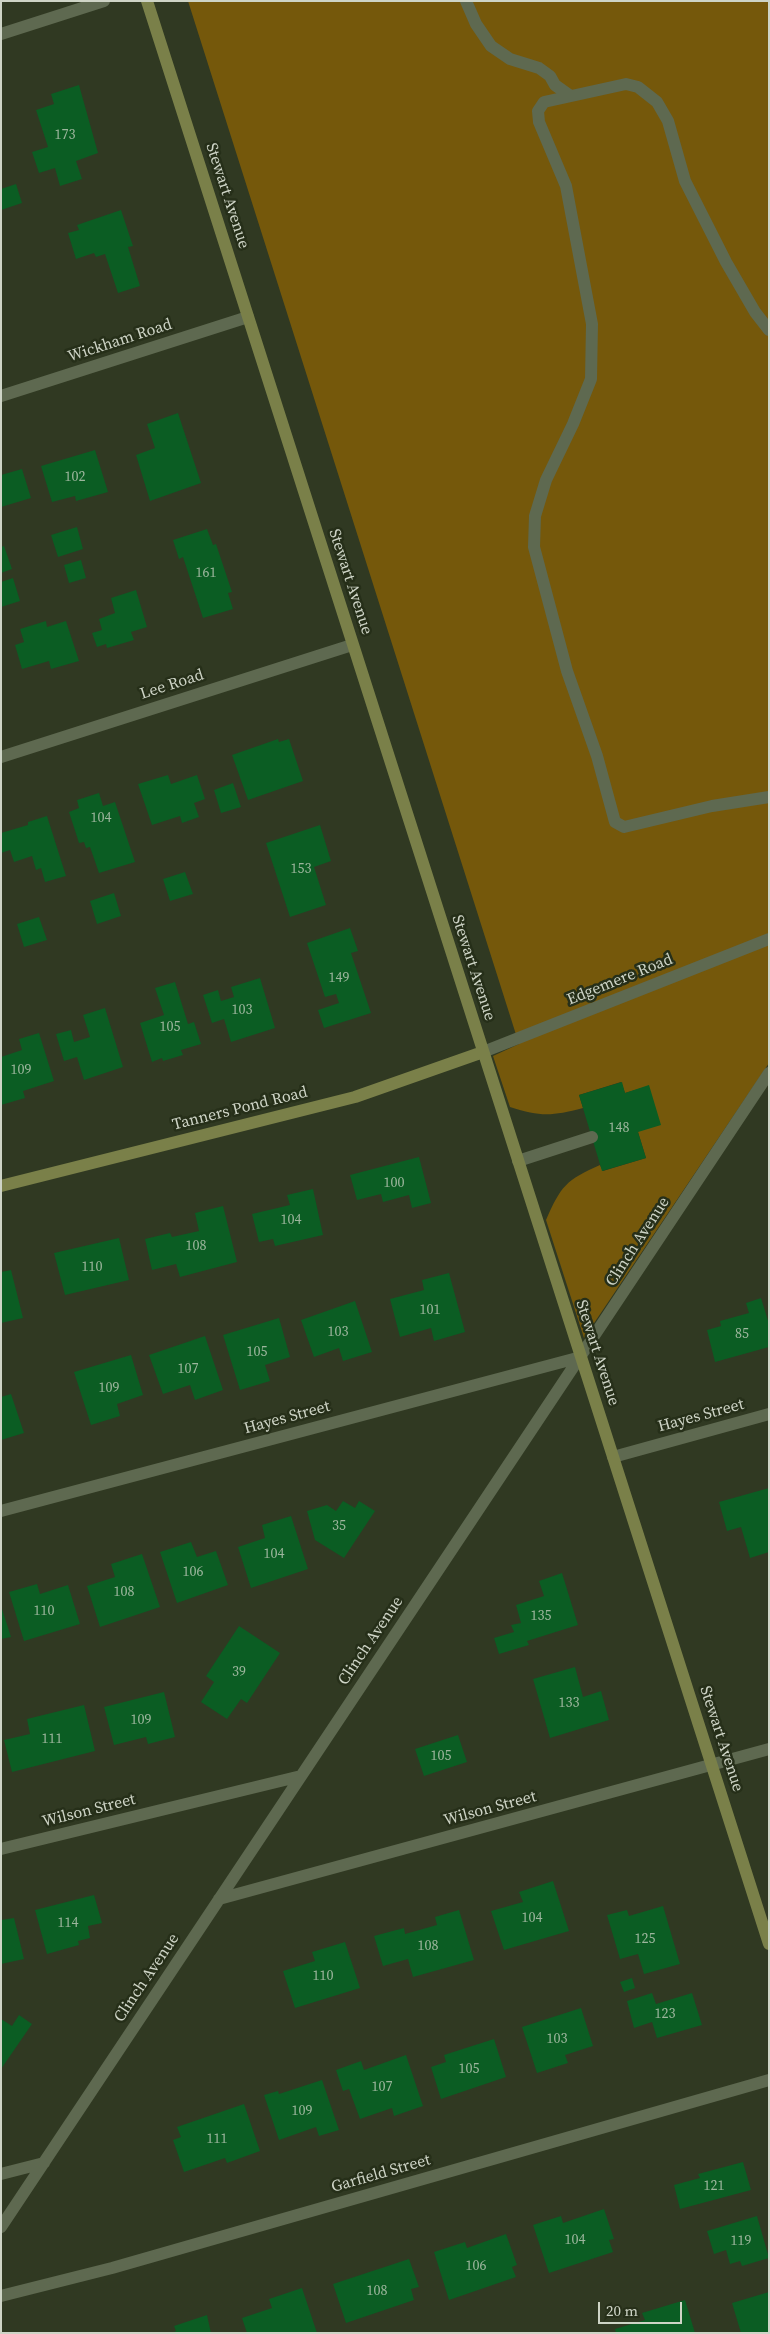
<!DOCTYPE html>
<html>
<head>
<meta charset="utf-8">
<style>
	body { margin:0 }
	#map { position:relative; width:770px; height:2334px; overflow:hidden; background:#303922; font-family:"Source Serif 4",serif }
	canvas { display:block }
	.frame { position:absolute; inset:0; border:2px solid #ced4c6; pointer-events:none }
	.scale { position:absolute; left:598px; top:2302px; width:84px; height:22px; box-sizing:border-box; border:2px solid #ced4c6; border-top:0; padding-left:6px; font-size:15px; line-height:18px; white-space:nowrap; color:#ced4c6; -webkit-text-stroke:4px #262f19; paint-order:stroke }
</style>
</head>
<body>
<div id="map">
<canvas width="770" height="2334"></canvas>
<div class="frame"></div>
<div class="scale">20 m</div>
</div>
<script>
const ctx = document.querySelector('canvas').getContext('2d');
ctx.lineJoin = 'round';
function fill(path, color) { ctx.fillStyle = color; ctx.fill(path, 'evenodd'); }
function trace(path, color, width, dash) { ctx.strokeStyle = color; ctx.lineWidth = width; ctx.lineCap = dash ? 'butt' : 'round'; ctx.setLineDash(dash || []); ctx.stroke(path); }
function write(font, color, halo, rows, align = 'center') {
  ctx.font = font + ' "Source Serif 4",serif'; ctx.lineWidth = 5; ctx.setLineDash([]); ctx.textBaseline = 'middle'; ctx.strokeStyle = halo; ctx.fillStyle = color; for (const [text, x, y, turn = 0] of rows) {
    ctx.save(); ctx.translate(x, y); ctx.rotate((+turn || 0) * Math.PI / 180); ctx.textAlign = isNaN(turn) ? turn : align; if (halo) ctx.strokeText(text, 0, 0); ctx.fillText(text, 0, 0); ctx.restore();
  }
}
const green = new Path2D(`
	M 188,1 L 769,1 L 769,1063 L 584,1338 L 546,1220 C 561,1186 566,1180 600,1165 L 603,1171 L 646,1158 L 638,1132 L 649,1086 L 625,1093 L 621,1082 L 579,1095 L 583,1108 C 552,1116 541,1117 510,1107 L 493,1056 L 519,1044 Z`);
const building = new Path2D(`
	M 79,85 L 98,153 L 76,161 L 82,179 L 60,186 L 55,168 L 39,173 L 32,152 L 48,147 L 36,110 L 54,104 L 51,94 Z
	M 16,184 L 22,203 L 1,210 L 1,189 Z
	M 121,210 L 133,246 L 128,247 L 140,286 L 118,293 L 105,254 L 96,257 L 94,253 L 76,259 L 68,233 L 79,230 L 77,225 Z
	M 178,413 L 201,483 L 150,501 L 136,455 L 155,448 L 147,424 Z
	M 95,450 L 108,492 L 76,501 L 75,496 L 52,502 L 41,466 Z
	M 22,469 L 31,498 L 1,507 L 1,475 Z
	M 77,527 L 83,549 L 58,557 L 51,535 Z
	M 207,529 L 213,545 L 216,544 L 232,592 L 228,593 L 233,609 L 203,618 L 183,557 L 179,559 L 173,540 Z
	M 4,546 L 12,569 L 1,573 L 1,547 Z
	M 81,560 L 86,578 L 69,583 L 64,565 Z
	M 13,578 L 20,601 L 1,607 L 1,582 Z
	M 136,590 L 147,627 L 131,632 L 134,640 L 107,648 L 106,644 L 97,647 L 92,633 L 102,630 L 99,619 L 115,613 L 111,598 Z
	M 46,621 L 47,627 L 66,621 L 79,661 L 51,669 L 49,661 L 22,669 L 15,645 L 24,642 L 20,629 Z
	M 278,739 L 279,742 L 289,739 L 303,781 L 248,800 L 232,755 Z
	M 168,775 L 171,784 L 197,775 L 205,799 L 194,803 L 199,817 L 182,823 L 180,816 L 152,825 L 138,784 Z
	M 233,783 L 241,807 L 221,813 L 214,790 Z
	M 99,793 L 103,806 L 115,802 L 135,862 L 99,873 L 90,847 L 86,848 L 84,842 L 79,843 L 69,812 L 79,808 L 77,800 Z
	M 47,816 L 66,876 L 45,882 L 41,868 L 36,870 L 32,856 L 14,862 L 10,850 L 1,853 L 1,833 L 28,825 L 28,822 Z
	M 320,825 L 331,861 L 314,867 L 326,905 L 290,917 L 266,843 Z
	M 185,872 L 193,894 L 170,901 L 163,879 Z
	M 114,893 L 121,916 L 97,924 L 90,901 Z
	M 39,917 L 47,940 L 24,947 L 17,924 Z
	M 350,928 L 358,951 L 351,953 L 371,1013 L 324,1028 L 318,1010 L 339,1003 L 336,994 L 325,997 L 307,943 Z
	M 260,978 L 275,1028 L 231,1042 L 224,1019 L 212,1023 L 203,995 L 218,990 L 221,1001 L 234,997 L 231,987 Z
	M 175,982 L 188,1024 L 194,1022 L 201,1044 L 181,1050 L 183,1055 L 163,1061 L 162,1058 L 152,1062 L 140,1023 L 164,1015 L 155,988 Z
	M 105,1008 L 123,1067 L 84,1080 L 77,1057 L 64,1061 L 56,1034 L 71,1030 L 74,1042 L 90,1037 L 83,1015 Z
	M 39,1033 L 54,1081 L 23,1091 L 25,1098 L 1,1105 L 1,1057 L 22,1050 L 19,1039 Z
	M 622,1082 L 625,1093 L 649,1085 L 661,1125 L 638,1132 L 646,1158 L 602,1171 L 579,1095 Z
	M 419,1157 L 431,1203 L 412,1208 L 409,1195 L 383,1202 L 381,1194 L 357,1200 L 350,1175 Z
	M 313,1189 L 323,1235 L 275,1246 L 273,1239 L 259,1242 L 252,1214 L 290,1205 L 287,1195 Z
	M 223,1206 L 237,1262 L 180,1277 L 176,1264 L 152,1270 L 145,1239 L 170,1233 L 172,1237 L 199,1231 L 195,1213 Z
	M 119,1238 L 129,1280 L 65,1295 L 54,1253 Z
	M 11,1270 L 23,1318 L 1,1323 L 1,1272 Z
	M 449,1273 L 465,1332 L 434,1341 L 431,1328 L 400,1337 L 390,1299 L 424,1290 L 422,1280 Z
	M 761,1298 L 769,1324 L 769,1347 L 715,1362 L 707,1330 L 721,1326 L 720,1321 L 749,1313 L 746,1303 Z
	M 355,1301 L 372,1352 L 343,1361 L 339,1348 L 314,1357 L 301,1320 Z
	M 279,1318 L 290,1357 L 265,1365 L 270,1381 L 240,1390 L 223,1335 Z
	M 205,1336 L 223,1390 L 195,1400 L 190,1385 L 163,1394 L 149,1355 Z
	M 131,1355 L 143,1395 L 117,1404 L 120,1416 L 91,1425 L 74,1372 Z
	M 11,1394 L 24,1433 L 1,1440 L 1,1397 Z
	M 769,1488 L 769,1552 L 750,1558 L 741,1527 L 727,1531 L 719,1502 Z
	M 343,1501 L 355,1508 L 359,1501 L 375,1511 L 344,1558 L 315,1540 L 307,1511 L 327,1505 L 336,1511 Z
	M 291,1516 L 308,1569 L 251,1588 L 238,1547 L 265,1538 L 262,1525 Z
	M 191,1542 L 197,1557 L 216,1551 L 228,1585 L 177,1603 L 160,1552 Z
	M 142,1554 L 160,1607 L 100,1627 L 87,1586 L 115,1577 L 111,1564 Z
	M 562,1573 L 578,1625 L 527,1641 L 529,1645 L 499,1654 L 494,1638 L 514,1632 L 511,1625 L 521,1623 L 516,1605 L 544,1596 L 539,1581 Z
	M 37,1584 L 40,1594 L 68,1585 L 80,1624 L 24,1641 L 9,1592 Z
	M 1,1606 L 11,1637 L 1,1639 Z
	M 239,1626 L 280,1653 L 247,1703 L 241,1699 L 227,1719 L 201,1702 L 214,1682 L 206,1676 Z
	M 575,1667 L 583,1697 L 601,1691 L 609,1720 L 550,1738 L 533,1679 Z
	M 164,1692 L 175,1737 L 148,1744 L 146,1737 L 114,1745 L 104,1707 Z
	M 84,1705 L 95,1751 L 12,1772 L 4,1740 L 30,1734 L 27,1719 Z
	M 458,1735 L 467,1762 L 424,1776 L 415,1749 Z
	M 553,1881 L 569,1931 L 504,1950 L 491,1911 L 523,1902 L 519,1892 Z
	M 94,1895 L 102,1923 L 88,1926 L 90,1938 L 78,1941 L 79,1945 L 47,1954 L 35,1910 Z
	M 663,1906 L 680,1964 L 644,1974 L 638,1954 L 620,1959 L 607,1915 L 627,1910 L 629,1916 Z
	M 459,1910 L 474,1960 L 413,1977 L 408,1959 L 383,1966 L 374,1936 L 404,1928 L 405,1934 L 437,1925 L 435,1917 Z
	M 14,1918 L 24,1959 L 1,1964 L 1,1920 Z
	M 345,1942 L 360,1988 L 295,2008 L 283,1971 L 315,1961 L 312,1952 Z
	M 632,1978 L 635,1988 L 624,1992 L 620,1982 Z
	M 652,1993 L 656,2004 L 692,1993 L 702,2025 L 657,2038 L 652,2022 L 634,2028 L 627,2001 Z
	M 581,2008 L 593,2046 L 565,2055 L 568,2063 L 537,2073 L 522,2027 Z
	M 19,2015 L 32,2024 L 1,2069 L 1,2019 L 12,2026 Z
	M 494,2039 L 506,2077 L 441,2099 L 431,2067 L 446,2062 L 444,2055 Z
	M 406,2055 L 423,2106 L 394,2116 L 392,2108 L 360,2119 L 349,2089 L 343,2091 L 336,2070 L 361,2061 L 364,2070 Z
	M 322,2080 L 339,2130 L 319,2136 L 316,2127 L 279,2140 L 264,2095 L 278,2091 L 279,2094 Z
	M 244,2104 L 260,2151 L 227,2163 L 225,2158 L 184,2172 L 173,2140 L 181,2137 L 177,2127 Z
	M 743,2162 L 751,2190 L 680,2209 L 674,2185 L 700,2178 L 698,2174 Z
	M 604,2209 L 614,2239 L 609,2240 L 613,2252 L 549,2273 L 533,2225 L 561,2216 L 563,2223 Z
	M 757,2216 L 769,2258 L 742,2266 L 740,2261 L 730,2264 L 726,2250 L 714,2254 L 707,2231 Z
	M 506,2234 L 517,2265 L 512,2267 L 516,2277 L 449,2300 L 434,2252 L 465,2242 L 467,2248 Z
	M 409,2259 L 419,2287 L 411,2289 L 414,2300 L 346,2323 L 333,2284 Z
	M 302,2288 L 317,2333 L 247,2333 L 242,2318 L 272,2308 L 269,2299 Z
	M 769,2292 L 769,2333 L 741,2333 L 732,2303 Z
	M 685,2300 L 695,2333 L 616,2333 L 615,2329 L 645,2320 L 642,2313 Z
	M 207,2315 L 211,2333 L 172,2333 L 176,2331 L 174,2326 Z`);
const lane = new Path2D(`
	M 466,1 L 476,24 L 491,46 L 510,59 L 539,68 L 550,76 L 555,85 L 569,95
	M 769,330 L 755,312 L 726,262 L 685,181 L 668,121 L 657,102 L 638,87 L 626,84 L 544,102 L 538,111 L 539,122 L 566,186 L 592,324 L 591,379 L 573,424 L 546,480 L 535,516 L 534,547 L 567,671 L 597,756 L 615,822 L 624,827 L 712,806 L 769,797
	M 518,1161 L 592,1137`);
const street = new Path2D(`
	M 1,34 L 104,1
	M 1,396 L 248,317
	M 1,757 L 352,645
	M 483,1052 L 769,939
	M 613,1457 L 769,1414
	M 1,1511 L 581,1357
	M 1,1849 L 301,1776
	M 219,1899 L 769,1749
	M 1,2174 L 44,2163
	M 1,2227 L 769,1073
	M 1,2296 L 112,2268 L 769,2080`);
const secondary = new Path2D(`
	M 147,1 L 769,1944
	M 1,1186 L 355,1097 L 483,1052`);
const numberNames = [
	["173",65,135],
	["102",75,477],
	["161",206,573],
	["104",101,818],
	["153",301,869],
	["149",339,978],
	["103",242,1010],
	["105",170,1027],
	["109",21,1070],
	["148",619,1128],
	["100",394,1183],
	["104",291,1220],
	["108",196,1246],
	["110",92,1267],
	["101",430,1310],
	["103",338,1332],
	["85",742,1334],
	["105",257,1352],
	["107",188,1369],
	["109",109,1388],
	["35",339,1526],
	["104",274,1554],
	["106",193,1572],
	["108",124,1592],
	["110",44,1611],
	["135",541,1616],
	["39",239,1672],
	["133",569,1703],
	["109",141,1720],
	["111",52,1739],
	["105",441,1756],
	["104",532,1918],
	["114",68,1923],
	["125",645,1939],
	["108",428,1946],
	["110",323,1976],
	["123",665,2014],
	["103",557,2039],
	["105",469,2069],
	["107",382,2087],
	["109",302,2111],
	["111",217,2139],
	["121",714,2186],
	["104",575,2240],
	["119",741,2241],
	["106",476,2266],
	["108",377,2291]
];
const streetNames = [
	["Stewart Avenue",227,196,72],
	["Wickham Road",120,341,-18],
	["Stewart Avenue",350,582,72],
	["Lee Road",172,685,-18],
	["Stewart Avenue",473,968,72],
	["Edgemere Road",620,980,-22],
	["Tanners Pond Road",240,1109,-14],
	["Clinch Avenue",638,1242,-57],
	["Stewart Avenue",597,1353,72],
	["Hayes Street",701,1416,-15],
	["Hayes Street",287,1418,-15],
	["Clinch Avenue",371,1641,-56],
	["Stewart Avenue",721,1739,72],
	["Wilson Street",490,1809,-15],
	["Wilson Street",89,1811,-14],
	["Clinch Avenue",147,1978,-56],
	["Garfield Street",381,2174,-16]
];
fill(green, '#75580b');
fill(building, '#0b5d23');
trace(lane, '#5e6950', 12);
trace(street, '#5e6950', 12);
trace(secondary, '#7a8049', 12);
write('14px', '#9db69d', null, numberNames);
write('16px', '#ced4c6', '#262f19', streetNames);
</script>
</body>
</html>
